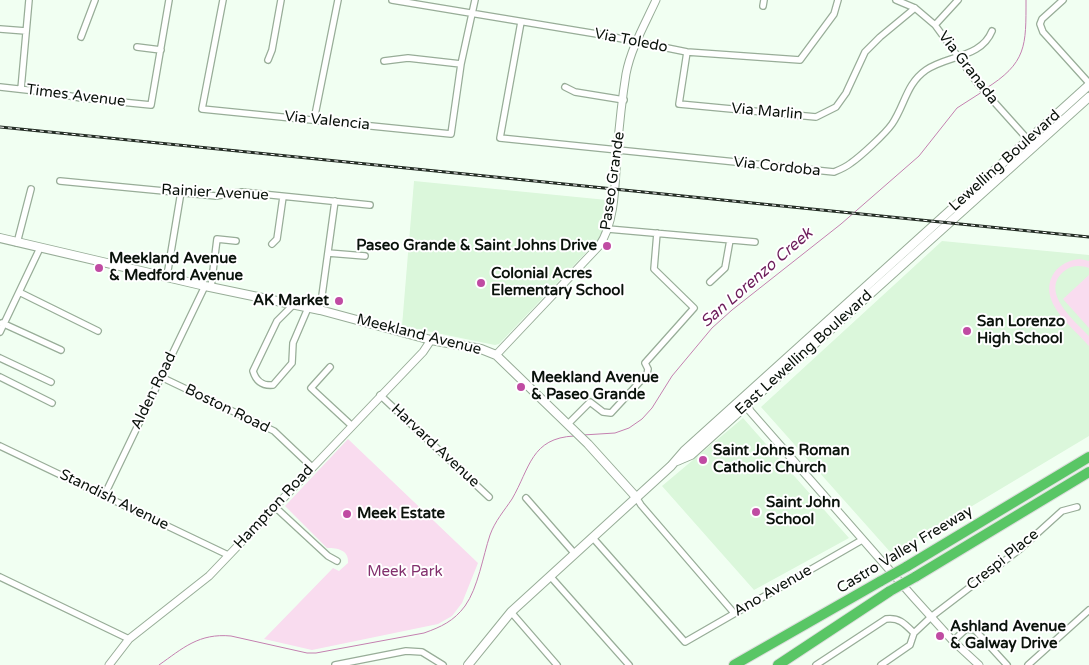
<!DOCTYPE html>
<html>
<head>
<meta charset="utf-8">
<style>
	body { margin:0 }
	canvas { display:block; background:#f1fff2 }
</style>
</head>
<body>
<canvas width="1089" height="665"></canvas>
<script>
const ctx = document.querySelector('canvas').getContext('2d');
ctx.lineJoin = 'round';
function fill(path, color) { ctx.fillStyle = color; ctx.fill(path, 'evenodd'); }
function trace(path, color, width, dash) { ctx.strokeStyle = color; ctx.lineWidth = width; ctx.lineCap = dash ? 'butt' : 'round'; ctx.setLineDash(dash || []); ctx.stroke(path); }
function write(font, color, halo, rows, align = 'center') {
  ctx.font = font + ' "Varela Round",sans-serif'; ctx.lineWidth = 4; ctx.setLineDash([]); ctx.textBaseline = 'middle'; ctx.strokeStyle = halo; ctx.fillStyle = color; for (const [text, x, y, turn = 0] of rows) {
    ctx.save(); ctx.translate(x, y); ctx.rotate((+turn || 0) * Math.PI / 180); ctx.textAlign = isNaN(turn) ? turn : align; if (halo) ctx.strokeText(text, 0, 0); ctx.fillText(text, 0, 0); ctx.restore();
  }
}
const built = new Path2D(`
	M 414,181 L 607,200 L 605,226 L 597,241 L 499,344 L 495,345 L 402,326 Z
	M 942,241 L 1089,255 L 1089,436 L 892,554 L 761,407 Z
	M 743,418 L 849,538 L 754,590 L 662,486 Z`);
const green = new Path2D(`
	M 1080,259 L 1089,261 L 1089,268 C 1080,265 1071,265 1063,272 C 1040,293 1075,321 1089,336 L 1089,346 C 1073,327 1036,301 1054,273 C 1060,264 1070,260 1080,259 Z
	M 1089,275 L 1089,328 L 1063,299 Z
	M 348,439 L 478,563 L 462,603 L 452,616 L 438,624 L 312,650 L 264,639 L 333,568 L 339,571 L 348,563 C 349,550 338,548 327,548 L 285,506 Z`);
const stream = new Path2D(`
	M 985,89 C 1027,63 1026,46 1026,0
	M 583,435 L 615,433 L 629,428 L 642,419 L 652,408 L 672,376 L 712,328 L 732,310 L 841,224 L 919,156 L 957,108 L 982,92
	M 159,665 C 183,648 199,633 231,636 L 307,653 L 316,653 L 424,633 C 441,627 454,621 465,606 C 478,588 483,556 490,535 C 495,521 504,511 512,499 C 530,468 531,438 574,436`);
const minor = new Path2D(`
	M 223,0 L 202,109 L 451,134 L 461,64 L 475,0
	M 392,0 L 603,35 L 687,52 L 800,60 L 834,14 L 838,0
	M 896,0 L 915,8 L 935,25 L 978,84 L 1031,143
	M 1063,0 L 1042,19 L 1040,24 L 1043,32 L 1089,83
	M 763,6 L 764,0
	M 521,22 L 500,138 L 834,172 C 839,170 846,167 851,163 C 861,156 885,134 892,124 C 905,105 906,84 926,70 C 948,55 981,58 992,31
	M 935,25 L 958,0
	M 0,29 L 26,31
	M 81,37 L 95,0
	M 137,47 L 161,50
	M 687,52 L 679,104 L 816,117 L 836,107 L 846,93 L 865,52 L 880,37 L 915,8
	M 268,60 L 272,50 L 281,0
	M 384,61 L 408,58 L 461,64
	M 0,87 L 54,93 L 81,98 L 151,105 L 169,0
	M 565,87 L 575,92 L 624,100
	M 21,89 L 29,0
	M 314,120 L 338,0
	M 60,181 L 216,196 L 242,192 L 370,205
	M 608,229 L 755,242
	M 17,243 L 31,189
	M 272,244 L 277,239 L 283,197
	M 328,253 L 365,256
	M 165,276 L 168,270 L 181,192
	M 710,282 L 725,268 L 730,240
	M 211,287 L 217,239 L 236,241
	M 19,292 L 98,331
	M 293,305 L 277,321 L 253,371 C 256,381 262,386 273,385 L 292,363 L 293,343 L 308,308
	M 320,310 L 335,201
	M 2,323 L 61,350
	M 0,332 L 40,248
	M 0,358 L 51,382
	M 330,367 L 311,388 L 351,425
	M 0,377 L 52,403
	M 161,377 L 274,431 L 312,467
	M 380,395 L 489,497
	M 568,424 L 590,402 L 603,412 L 611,413 L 647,374 L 648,369 L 645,363 L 694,308 L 654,269 L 657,233
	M 0,446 L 228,555
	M 104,496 L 205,286
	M 636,497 L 641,505 L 734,613
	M 526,498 L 575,554
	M 275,507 L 328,556 L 337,561
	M 593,538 L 685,642 L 862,540
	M 550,576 L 629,665
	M 0,577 L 129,639
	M 511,612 L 557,665
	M 953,641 L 966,629 L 975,630 L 1007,665
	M 335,665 L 406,651 L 422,652 L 443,665
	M 816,665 L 886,619 C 899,617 905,624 914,633
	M 881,665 L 910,645 L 914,633 L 931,617 L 1020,549 L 1062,511 L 1077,507
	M 1028,665 L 1089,610`);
const tertiary = new Path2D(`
	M 496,355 L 599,246 C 616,222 615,181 617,153 C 619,128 622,99 626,74 C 631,48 645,24 656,0
	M 745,400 L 750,411 L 914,598 L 953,641 L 979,665
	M 109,665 L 129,639 L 209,576 L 423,352 L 431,340`);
const secondary = new Path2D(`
	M 0,238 L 205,286 L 320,310 L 431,340 L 481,349 L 496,355 L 588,444 L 636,497
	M 677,461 L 691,455 L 1089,97
	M 468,665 L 511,612 L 671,466 L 684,451 L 1089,85`);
const motorway = new Path2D(`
	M 906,567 L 1089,457
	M 915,577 L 1089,472
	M 734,665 L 881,581
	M 778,665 L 890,591`);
const rail = new Path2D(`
	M 0,127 L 1089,237`);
const motorwayBridge = new Path2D(`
	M 881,581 L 906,567
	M 890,591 L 915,577`);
const markers = [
	[607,246,5,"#c04ba3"],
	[99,268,5,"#c04ba3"],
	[481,283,5,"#c04ba3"],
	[339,301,5,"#c04ba3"],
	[967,331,5,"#c04ba3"],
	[521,387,5,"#c04ba3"],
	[703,460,5,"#c04ba3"],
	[756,512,5,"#c04ba3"],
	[347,514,5,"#c04ba3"],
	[940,636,5,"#c04ba3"]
];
const streetNames = [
	["Via Toledo",631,41,11],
	["Via Granada",968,68,52],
	["Times Avenue",76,96,7],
	["Via Marlin",767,112,5],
	["Via Valencia",327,121,6],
	["Lewelling Boulevard",1005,161,-42],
	["Via Cordoba",777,167,6],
	["Paseo Grande",613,181,-82],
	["Rainier Avenue",215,193,3],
	["Meekland Avenue",419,335,14],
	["East Lewelling Boulevard",804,353,-42],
	["Alden Road",154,391,-64],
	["Boston Road",227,409,26],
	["Harvard Avenue",435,446,43],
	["Standish Avenue",114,500,26],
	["Hampton Road",274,507,-47],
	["Castro Valley Freeway",905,550,-31],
	["Crespi Place",1003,560,-39],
	["Ano Avenue",773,591,-30]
];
const poiNames = [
	["Paseo Grande & Saint Johns Drive",597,246,"right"],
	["Meekland Avenue",109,259],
	["& Medford Avenue",109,276],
	["Colonial Acres",491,274],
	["Elementary School",491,291],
	["AK Market",329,301,"right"],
	["San Lorenzo",977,322],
	["High School",977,339],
	["Meekland Avenue",531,378],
	["& Paseo Grande",531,395],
	["Saint Johns Roman",713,451],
	["Catholic Church",713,468],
	["Saint John",766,503],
	["School",766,520],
	["Meek Estate",357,514],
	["Ashland Avenue",950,627],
	["& Galway Drive",950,644]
];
const parkNames = [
	["Meek Park",405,572]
];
const waterNames = [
	["San Lorenzo Creek",757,278,-41]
];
fill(built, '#dbf7db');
fill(green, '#f9dcef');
trace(stream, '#c480b0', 1);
trace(minor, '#98ad98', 8);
trace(tertiary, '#98ad98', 9);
trace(secondary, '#98ad98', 10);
trace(motorway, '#dddedd', 12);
trace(minor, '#fff', 5.5);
trace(tertiary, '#fff', 7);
trace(secondary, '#fff', 8);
trace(motorway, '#59c665', 10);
trace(rail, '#242d25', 3);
trace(rail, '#fff', 1, [4]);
trace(motorwayBridge, '#dddedd', 12, []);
trace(motorwayBridge, '#59c665', 10);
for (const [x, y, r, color] of markers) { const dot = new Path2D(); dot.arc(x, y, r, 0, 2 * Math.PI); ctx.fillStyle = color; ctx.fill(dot); trace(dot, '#fff', 2); }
write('15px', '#0a120b', '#fff', streetNames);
write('bold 15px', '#0a120b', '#fff', poiNames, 'left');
write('15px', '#82306d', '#fff', parkNames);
write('italic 16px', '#6c1c5a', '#fff', waterNames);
</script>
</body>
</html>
